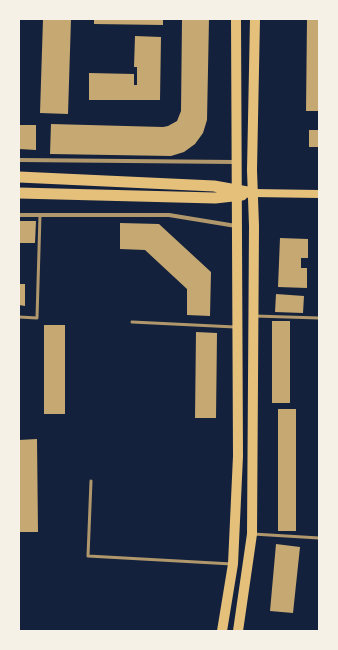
<!DOCTYPE html>
<html>
<head>
<meta charset="utf-8">
<style>
	body { margin:0 }
	#map { position:relative; width:338px; height:650px; overflow:hidden; background:#14213d; font-family:"Exo 2",sans-serif }
	canvas { display:block }
	.frame { position:absolute; inset:0; border:20px solid #f6f1e7; pointer-events:none }
</style>
</head>
<body>
<div id="map">
<canvas width="338" height="650"></canvas>
<div class="frame"></div>
</div>
<script>
const ctx = document.querySelector('canvas').getContext('2d');
ctx.lineJoin = 'round';
function fill(path, color) { ctx.fillStyle = color; ctx.fill(path, 'evenodd'); }
function trace(path, color, width, dash) { ctx.strokeStyle = color; ctx.lineWidth = width; ctx.lineCap = dash ? 'butt' : 'round'; ctx.setLineDash(dash || []); ctx.stroke(path); }
const building = new Path2D(`
	M 43,19 L 71,19 L 68,114 L 40,113 Z
	M 94,19 L 163,19 L 163,25 L 94,24 Z
	M 182,19 L 209,19 L 207,120 L 203,133 L 195,144 L 184,152 L 171,156 L 50,154 L 51,124 L 163,127 L 168,126 L 177,121 L 181,111 Z
	M 307,19 L 319,19 L 319,111 L 306,111 Z
	M 135,36 L 161,37 L 160,100 L 89,100 L 89,73 L 134,74 L 134,85 L 137,85 L 137,67 L 134,67 Z
	M 19,125 L 36,125 L 36,150 L 19,149 Z
	M 309,130 L 319,130 L 319,147 L 309,147 Z
	M 19,221 L 36,221 L 35,243 L 19,243 Z
	M 120,223 L 159,224 L 211,272 L 210,316 L 187,315 L 187,289 L 145,250 L 120,249 Z
	M 280,238 L 308,239 L 308,258 L 301,258 L 301,268 L 307,268 L 307,288 L 278,287 Z
	M 19,284 L 25,284 L 25,306 L 19,305 Z
	M 276,294 L 304,296 L 303,313 L 275,312 Z
	M 272,321 L 290,321 L 290,403 L 272,403 Z
	M 44,325 L 65,325 L 65,414 L 44,414 Z
	M 196,332 L 217,333 L 216,418 L 195,418 Z
	M 278,409 L 296,409 L 296,531 L 278,531 Z
	M 37,439 L 38,532 L 19,532 L 19,440 Z
	M 276,544 L 300,547 L 293,613 L 270,611 Z`);
const service = new Path2D(`
	M 255,316 L 319,318
	M 19,317 L 37,318 L 40,215
	M 132,322 L 235,327
	M 91,481 L 88,556 L 232,564
	M 253,534 L 319,538`);
const minor = new Path2D(`
	M 19,160 L 235,162
	M 19,215 L 169,215 L 236,226`);
const secondary = new Path2D(`
	M 253,193 L 319,194`);
const primary = new Path2D(`
	M 222,631 L 233,564 L 238,456 L 236,19
	M 238,631 L 252,534 L 254,226 L 252,170 L 255,19`);
const trunk = new Path2D(`
	M 19,177 L 214,186 L 253,193
	M 19,193 L 215,198 L 242,195`);
fill(building, '#c6a872');
trace(service, '#b1986c', 3);
trace(minor, '#b1986c', 4);
trace(secondary, '#e5c07b', 8);
trace(primary, '#e5c07b', 10);
trace(trunk, '#e5c07b', 11);
</script>
</body>
</html>
